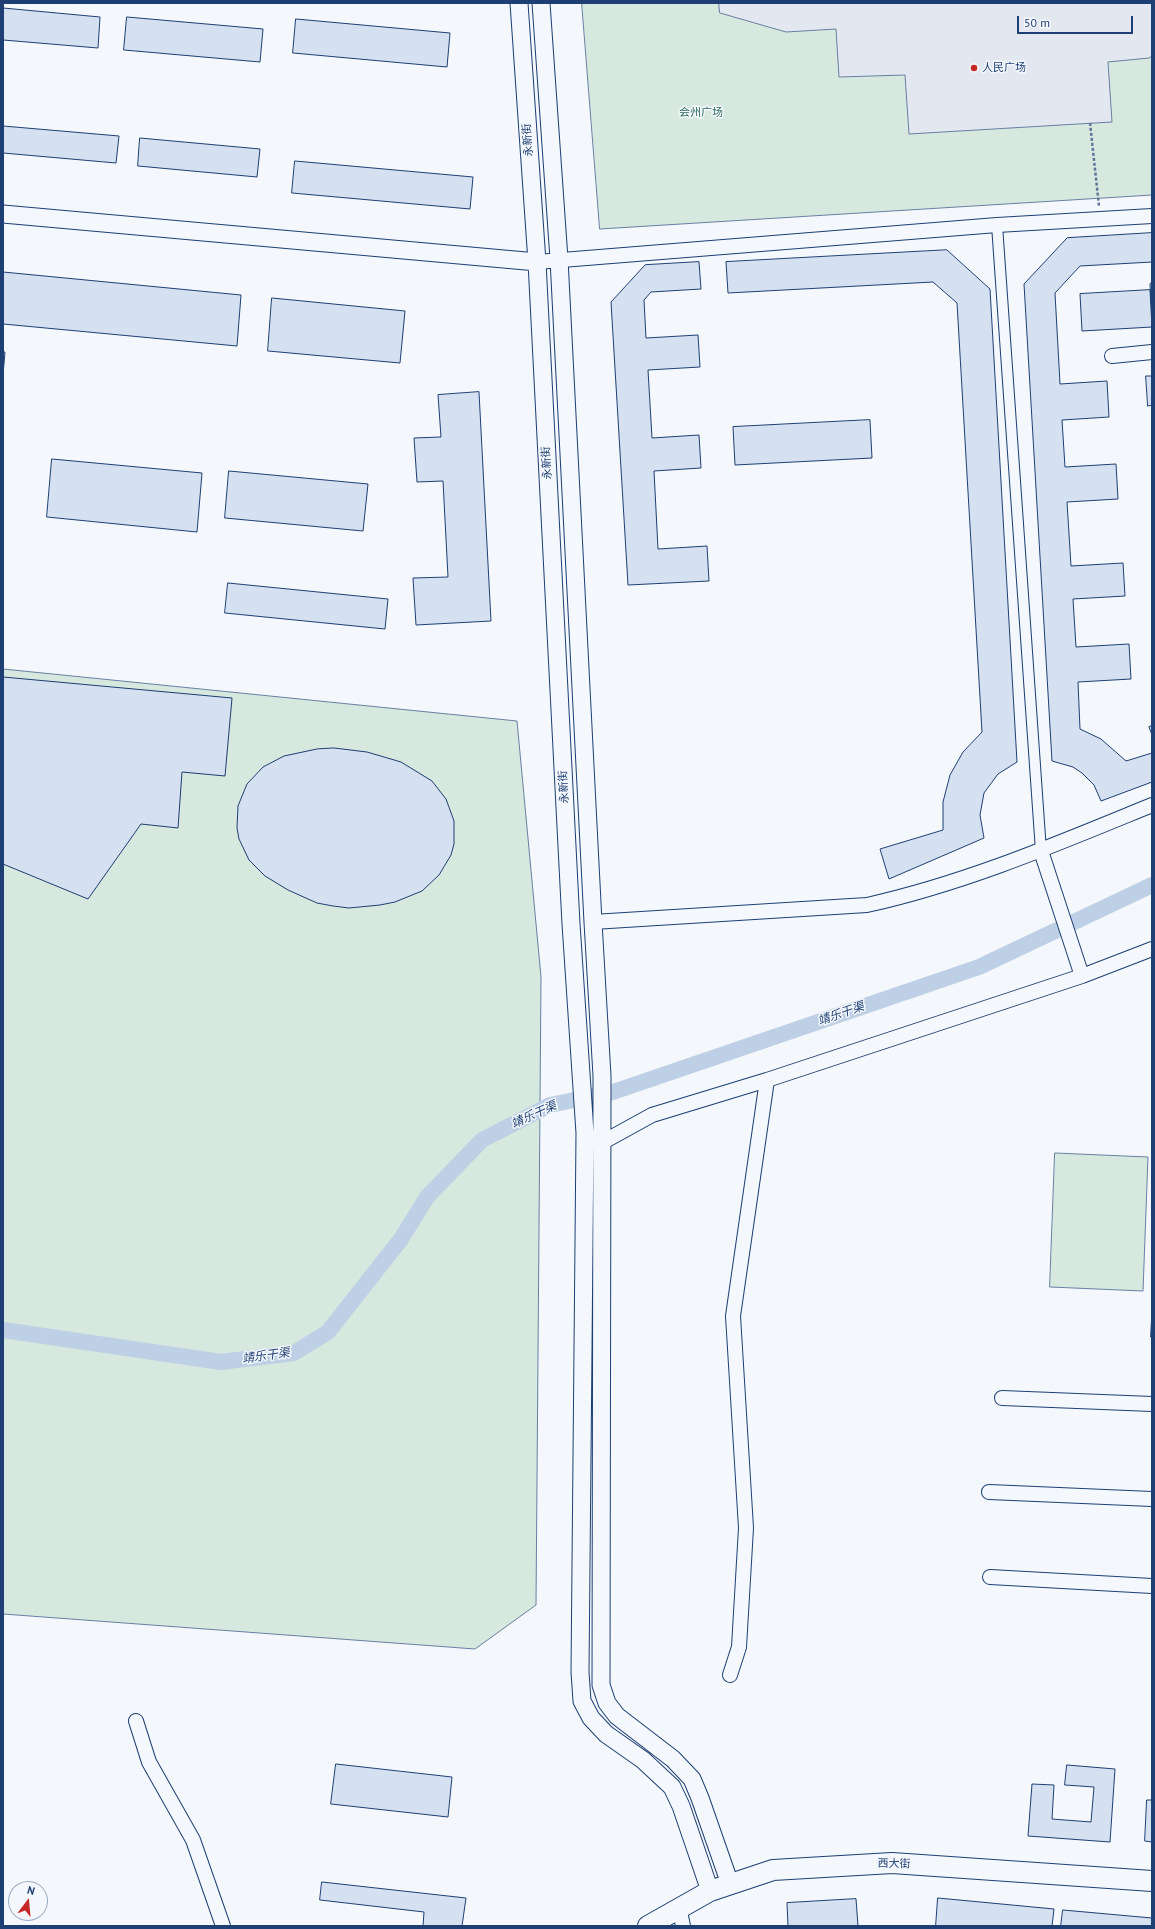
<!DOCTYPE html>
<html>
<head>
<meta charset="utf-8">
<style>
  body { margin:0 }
  #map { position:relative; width:1155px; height:1929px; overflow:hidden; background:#f4f7fb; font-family:"PT Sans",sans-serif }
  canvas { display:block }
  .frame { position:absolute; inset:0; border:4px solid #1d3f73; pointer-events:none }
  .north { position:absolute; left:8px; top:1881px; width:40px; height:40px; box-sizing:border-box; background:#f4f7fb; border:1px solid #9eadc5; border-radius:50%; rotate:16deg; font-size:11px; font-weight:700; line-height:16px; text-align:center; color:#1d3f73 }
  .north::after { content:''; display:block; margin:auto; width:14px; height:18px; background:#c62828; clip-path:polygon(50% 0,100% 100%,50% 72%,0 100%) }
  .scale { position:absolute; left:1017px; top:16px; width:116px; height:18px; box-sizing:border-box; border:2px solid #1d3f73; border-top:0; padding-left:5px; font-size:12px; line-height:14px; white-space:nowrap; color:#1d3f73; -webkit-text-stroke:3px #f4f7fb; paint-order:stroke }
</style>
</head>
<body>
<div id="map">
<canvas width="1155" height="1929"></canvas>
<div class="frame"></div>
<div class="north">N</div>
<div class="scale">50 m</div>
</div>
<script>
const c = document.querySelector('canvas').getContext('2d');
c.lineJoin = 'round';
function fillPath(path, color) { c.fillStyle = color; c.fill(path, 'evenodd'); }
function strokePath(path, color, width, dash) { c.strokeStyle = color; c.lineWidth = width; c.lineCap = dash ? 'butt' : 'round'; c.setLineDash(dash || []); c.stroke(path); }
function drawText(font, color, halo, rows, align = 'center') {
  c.font = font + ' "PT Sans","Noto Sans SC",sans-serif'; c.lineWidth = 3; c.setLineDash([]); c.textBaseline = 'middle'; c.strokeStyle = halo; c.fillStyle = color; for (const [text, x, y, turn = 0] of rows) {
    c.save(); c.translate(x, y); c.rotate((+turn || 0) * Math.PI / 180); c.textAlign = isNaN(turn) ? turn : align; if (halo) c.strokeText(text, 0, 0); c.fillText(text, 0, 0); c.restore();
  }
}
const green = new Path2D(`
  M582,3H1152V195L600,229Z
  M3,669L517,721L541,977L536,1605L475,1649L3,1614Z
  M1055,1153L1148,1157L1143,1291L1050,1287Z`);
fillPath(green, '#d7e8df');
strokePath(green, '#687fa3', 1);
const parking = new Path2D(`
  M719,3H1152V56L1149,58L1108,62L1112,122L909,134L905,75L839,77L836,29L786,32L720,13Z`);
fillPath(parking, '#e3e8f0');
strokePath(parking, '#687fa3', 1);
strokePath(new Path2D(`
  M3,1330L221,1362L294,1353L328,1332L401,1239L427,1197L482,1140L550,1105L613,1092L979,967L1152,885`), '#bed0e5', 16);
const building = new Path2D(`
  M3,8L100,17L98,48L3,40Z
  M127,17L263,29L260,62L124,50Z
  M296,19L450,33L447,67L293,53Z
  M3,126L119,136L116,163L3,153Z
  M140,138L260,149L257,177L138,166Z
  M295,161L473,177L470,209L292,193Z
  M1152,233V262L1080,266L1055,293L1060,384L1107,381L1109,417L1062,420L1065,467L1116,464L1118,499L1067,502L1071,566L1123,563L1125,596L1073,599L1076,647L1129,644L1131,679L1078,682L1080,729L1101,739L1126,761L1152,753V782L1101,801L1094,785L1082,773L1073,767L1052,761L1024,284L1067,238Z
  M947,250L990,289L1017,762L998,774L984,793L980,815L984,838L889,879L880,849L943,830V802L950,775L963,752L982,732L957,303L933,282L728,293L726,262Z
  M699,262L701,289L651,292L644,300L646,338L698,335L700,367L648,370L652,438L699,435L701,468L654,471L658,549L707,546L709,581L628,585L611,302L645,265Z
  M3,272L241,295L237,346L3,324Z
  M1152,283V317L1150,284Z
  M1150,290L1152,327L1082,331L1080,294Z
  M272,298L405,311L400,363L268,351Z
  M3,352H5L3,375Z
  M1146,376H1152V405L1148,406Z
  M479,392L491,621L416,625L413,578L448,577L443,481L417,482L414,438L441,437L438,395Z
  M870,420L872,458L735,465L733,427Z
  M52,459L202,473L197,532L47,517Z
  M229,471L368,484L363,531L225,518Z
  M228,583L388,599L385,629L225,613Z
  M3,677L232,698L225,776L182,772L178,828L141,824L88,899L3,864Z
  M1152,726V735L1149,727Z
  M334,748L367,752L401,762L432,781L446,799L454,821V844L451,855L439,875L422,891L395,902L380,905L349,908L333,906L317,903L288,890L265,876L249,860L239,839L237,828L238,806L247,784L263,767L284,756L317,749Z
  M1152,1312V1337H1151Z
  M336,1764L452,1777L448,1817L331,1804Z
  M1067,1765L1115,1769L1110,1842L1028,1836L1032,1784L1054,1785L1052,1819L1091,1822L1094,1787L1065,1785Z
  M1147,1800H1152V1842L1145,1841Z
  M322,1882L466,1898L462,1926H423L424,1912L320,1900Z
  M938,1898L1054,1909L1052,1926H936Z
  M856,1899L858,1926H788L787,1903Z
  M1063,1910L1152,1918V1926H1061Z`);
fillPath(building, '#d5e0f0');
strokePath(building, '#1d3f73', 1);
const pedestrian = new Path2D(`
  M997,225L1041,851`);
const minor = new Path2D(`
  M537,262L997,225L1152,216
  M1112,356L1152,352
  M1041,851L1082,976
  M593,922L867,905C966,883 1059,843 1152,805
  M603,1142L652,1115L767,1080L1082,976L1152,949
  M1002,1398L1152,1404
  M989,1492L1152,1499
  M990,1577L1152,1586
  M730,1675L739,1647L746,1528L733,1316L767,1080
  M136,1721L149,1762L193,1840L223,1926
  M679,1907L683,1926`);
const tertiary = new Path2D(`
  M519,3L537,262L571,924L585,1133L580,1672L582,1701L591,1718L606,1734L643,1760L672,1787L681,1806L710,1891
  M541,3L559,259L593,922L602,1076L601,1685L607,1703L617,1716L673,1759L692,1779L700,1798L730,1884
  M3,214L537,262`);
const secondary = new Path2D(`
  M648,1926L710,1891L773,1870L892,1863L1152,1881`);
strokePath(pedestrian, '#1d3f73', 12);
strokePath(minor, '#1d3f73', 16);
strokePath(tertiary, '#1d3f73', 19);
strokePath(secondary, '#1d3f73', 22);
strokePath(new Path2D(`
  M1090,123L1099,206`), '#5e769c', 2.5, [3, 2]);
strokePath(pedestrian, '#f4f7fb', 10);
strokePath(minor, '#f4f7fb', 14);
strokePath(tertiary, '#f4f7fb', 17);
strokePath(secondary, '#f4f7fb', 20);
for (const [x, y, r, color] of [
  [974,68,4,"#c62828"]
]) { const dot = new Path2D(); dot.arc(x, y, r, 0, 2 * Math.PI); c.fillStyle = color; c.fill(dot); strokePath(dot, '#f4f7fb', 1.5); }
drawText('11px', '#1d3f73', '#f4f7fb', [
  ["人民广场",982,68]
], 'left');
drawText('11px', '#2c6c60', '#f4f7fb', [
  ["会州广场",701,113]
]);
drawText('11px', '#1d3f73', '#f4f7fb', [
  ["永新街",528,140,-94],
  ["永新街",547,463,-93],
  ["永新街",564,787,-93],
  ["西大街",894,1864,1]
]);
drawText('italic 12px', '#1d3f73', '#f4f7fb', [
  ["靖乐干渠",841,1014,-19],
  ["靖乐干渠",534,1115,-24],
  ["靖乐干渠",266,1356,-8]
]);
</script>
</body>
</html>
